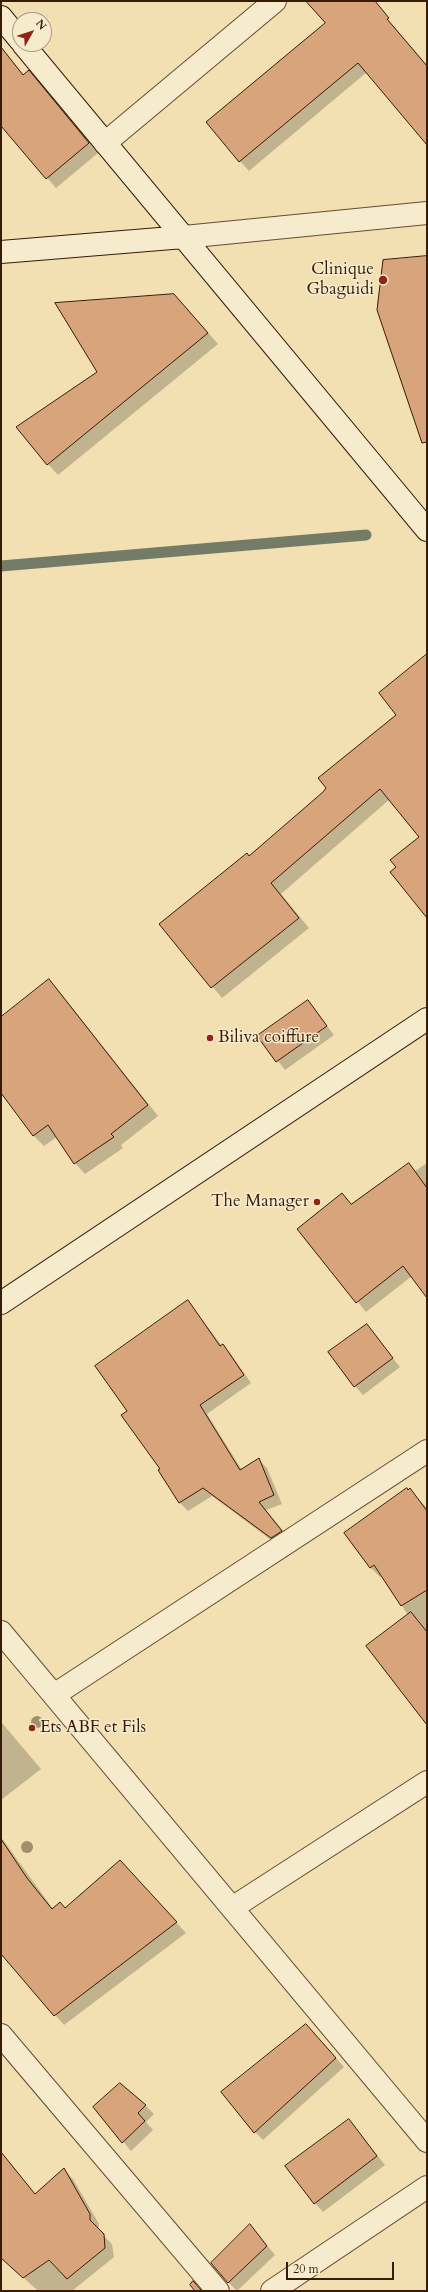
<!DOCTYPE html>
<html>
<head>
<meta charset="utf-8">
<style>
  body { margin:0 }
  #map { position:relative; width:428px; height:2292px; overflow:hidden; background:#f2e0b2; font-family:Cardo,serif }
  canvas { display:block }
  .frame { position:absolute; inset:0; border:2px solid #371b09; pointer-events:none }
  .north { position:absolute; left:12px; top:12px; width:40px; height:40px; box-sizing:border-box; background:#f7ebcd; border:1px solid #aa987f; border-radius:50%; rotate:51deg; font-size:11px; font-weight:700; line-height:16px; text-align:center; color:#371b09 }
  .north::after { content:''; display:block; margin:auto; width:14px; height:18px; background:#8f2418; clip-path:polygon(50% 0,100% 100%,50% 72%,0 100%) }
  .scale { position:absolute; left:286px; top:2262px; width:108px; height:18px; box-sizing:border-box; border:2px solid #371b09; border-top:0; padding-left:5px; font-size:12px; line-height:14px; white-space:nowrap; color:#371b09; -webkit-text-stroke:3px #f7ebcd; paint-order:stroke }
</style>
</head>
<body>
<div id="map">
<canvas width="428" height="2292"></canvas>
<div class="frame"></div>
<div class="north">N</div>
<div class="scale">20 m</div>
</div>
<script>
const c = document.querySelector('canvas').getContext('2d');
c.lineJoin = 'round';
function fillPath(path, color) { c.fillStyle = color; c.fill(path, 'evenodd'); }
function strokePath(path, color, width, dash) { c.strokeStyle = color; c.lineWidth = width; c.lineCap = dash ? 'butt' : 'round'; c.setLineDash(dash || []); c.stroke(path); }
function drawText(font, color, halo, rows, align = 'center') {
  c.font = font + ' Cardo,serif'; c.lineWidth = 3; c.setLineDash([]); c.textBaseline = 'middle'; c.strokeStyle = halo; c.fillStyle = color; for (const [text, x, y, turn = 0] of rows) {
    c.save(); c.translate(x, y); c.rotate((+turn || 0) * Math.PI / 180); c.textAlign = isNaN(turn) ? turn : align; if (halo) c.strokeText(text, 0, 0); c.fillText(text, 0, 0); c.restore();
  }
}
fillPath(new Path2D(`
  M325,1H372L427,65V143L367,72L249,171L240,161L326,23Z
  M1,47L24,75L38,81L98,153L56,188L1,124Z
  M185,306L218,344L58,475L48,464L98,372Z
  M427,665V845L390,799L281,894L309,928L222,998L161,924L249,857L323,793L397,715Z
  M49,980L59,991L158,1116L121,1145L123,1148L85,1174L75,1163L57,1137L44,1146L34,1136L1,1092V1014L3,1016Z
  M308,1001L334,1035L285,1070L259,1036Z
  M427,1163V1289L412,1276L366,1312L299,1229L342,1194L352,1205L409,1165L415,1171Z
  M188,1301L222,1346L231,1354L251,1383L207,1414L242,1470L259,1460L267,1468L282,1504L266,1510L290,1539L279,1546L212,1496L188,1511L180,1503L160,1471L162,1470L128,1411Z
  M367,1326L400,1367L363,1395L355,1386Z
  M410,1490L427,1508V1723L408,1615L382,1575L380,1577L371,1568L345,1533Z
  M2,1723L41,1769L1,1800V1724Z
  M1,1837L53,1909L60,1903L66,1909L129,1871L186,1933L64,2025L1,1953Z
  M314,2033L344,2067L263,2140L255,2132Z
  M145,2105L154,2114L146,2122L153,2130L131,2151L94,2107Z
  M349,2120L385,2165L323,2212L315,2203Z
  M1,2152L36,2195L64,2170L73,2179L99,2224L98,2230L112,2244L114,2257L72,2291H38L1,2257Z
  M250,2225L275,2255L237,2291L228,2282Z`), '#0003');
strokePath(new Path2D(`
  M1,566L366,535`), '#747c68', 11);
const building = new Path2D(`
  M306,1H375L389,18L387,19L427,66V145L358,63L239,162L206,122L325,23Z
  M1,47L23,75L29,70L89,143L46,179L1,126Z
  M427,256V442L422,443L377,310L383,260Z
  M174,294L208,333L47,465L16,427L97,372L55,303Z
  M427,654V918L390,872L396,867L390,860L419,837L380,789L271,883L299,918L211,988L159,924L247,853L249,856L323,792L326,788L318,778L396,715L379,693Z
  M49,979L148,1105L111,1134L114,1137L74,1164L48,1125L33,1136L1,1093V1017Z
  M308,1000L327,1026L276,1062L257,1036Z
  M409,1163L427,1188V1298L403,1266L356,1303L297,1229L342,1193L351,1204Z
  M188,1300L220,1346L223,1344L244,1375L200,1405L240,1470L259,1458L274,1495L259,1502L282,1531L271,1538L203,1488L179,1503L158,1470L160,1469L121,1415L127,1411L95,1366Z
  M367,1324L393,1358L354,1387L328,1352Z
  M407,1488L408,1490L410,1488L427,1511V1590L401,1606L374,1565L370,1568L344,1533Z
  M411,1612L427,1632V1725L366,1646Z
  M1,1839L27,1878L52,1909L60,1902L65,1908L120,1860L177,1922L54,2016L1,1954Z
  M306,2024L336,2058L254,2133L221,2092Z
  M120,2083L146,2105L138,2113L145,2121L122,2143L93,2107Z
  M349,2119L377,2156L314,2204L285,2166Z
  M1,2152L35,2194L64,2168L90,2214V2220L104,2234L105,2248L67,2279L49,2260L23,2278L1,2258Z
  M250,2224L267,2246L228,2283L211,2263Z
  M193,2281L202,2291H195L190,2285Z`);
fillPath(building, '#d8a47c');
strokePath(building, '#371b09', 1);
const street = new Path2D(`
  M105,143L275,1
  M184,237L427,213
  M1,1632L427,2141
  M54,1695L427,1451
  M232,1908L427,1782
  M1,2035L218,2291
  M272,2291L427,2187`);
const secondary = new Path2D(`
  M1,17L20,40
  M23,44L427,530
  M1,252L184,237
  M1,1303L427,1019`);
strokePath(street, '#664c33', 24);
strokePath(secondary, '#371b09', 24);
strokePath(street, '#f7ebcd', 22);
strokePath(secondary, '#f7ebcd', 22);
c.fillStyle = '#a08f6b';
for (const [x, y] of [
  [37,1722],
  [27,1847]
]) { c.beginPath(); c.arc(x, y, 6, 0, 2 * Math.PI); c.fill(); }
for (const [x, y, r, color] of [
  [383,280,5,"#8f2418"],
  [210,1038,4,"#8f2418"],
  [317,1202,4,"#8f2418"],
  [32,1728,4,"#8f2418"]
]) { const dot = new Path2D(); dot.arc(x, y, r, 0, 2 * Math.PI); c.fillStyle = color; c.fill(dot); strokePath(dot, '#f7ebcd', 1.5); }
drawText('17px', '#371b09', '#f7ebcd', [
  ["Clinique",374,270],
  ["Gbaguidi",374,290],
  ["Biliva coiffure",218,1038,"left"],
  ["The Manager",309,1202],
  ["Ets ABF et Fils",40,1728,"left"]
], 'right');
</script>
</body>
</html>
